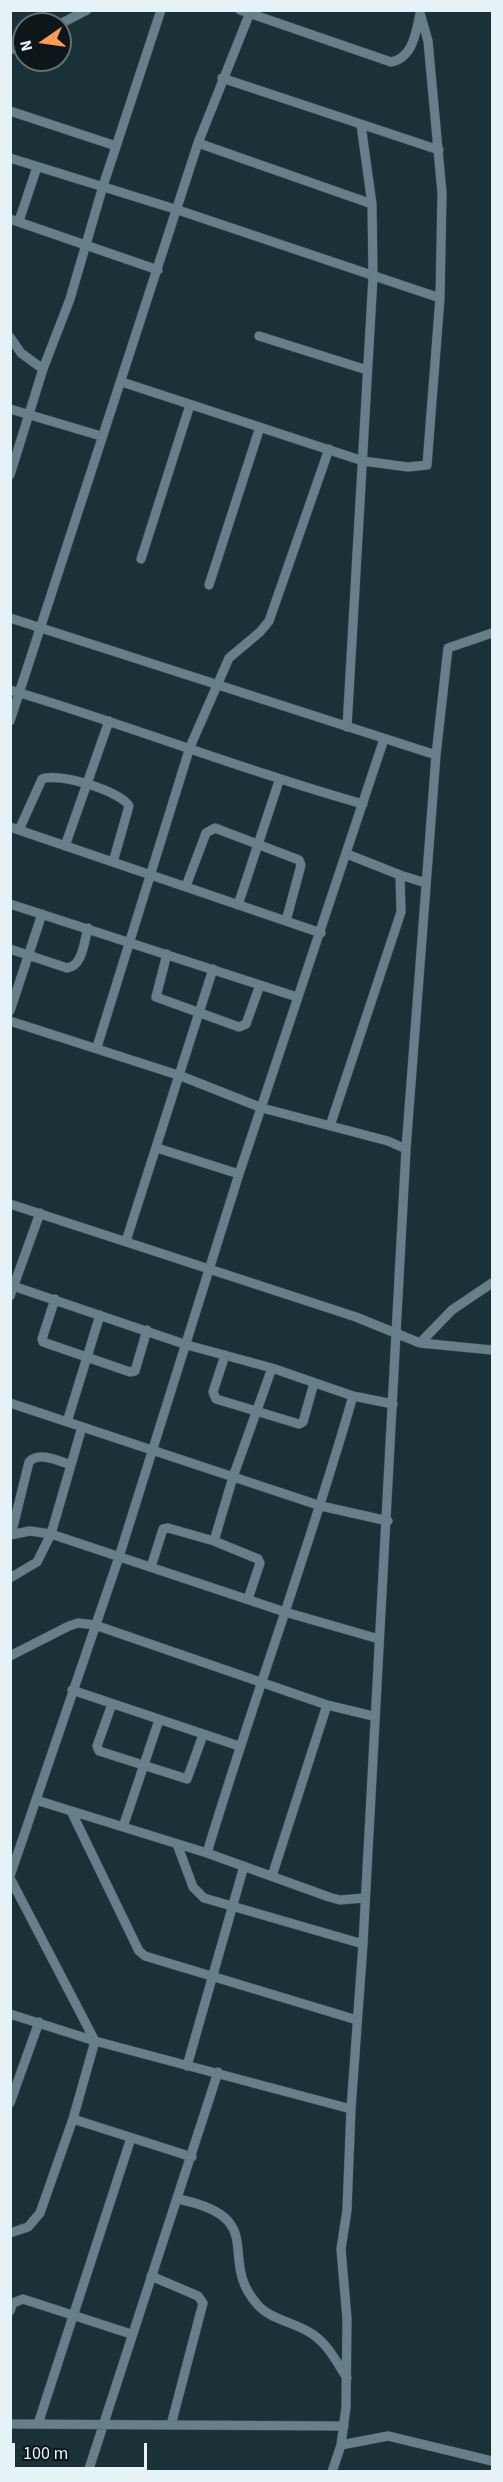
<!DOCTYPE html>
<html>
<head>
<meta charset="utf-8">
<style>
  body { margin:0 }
  #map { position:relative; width:503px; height:2482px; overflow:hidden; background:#1a3138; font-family:"Source Sans 3",sans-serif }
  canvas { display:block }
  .frame { position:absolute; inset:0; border:12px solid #e5f3f8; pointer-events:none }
  .north { position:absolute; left:12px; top:12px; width:60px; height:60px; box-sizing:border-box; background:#0d171a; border:2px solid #636f73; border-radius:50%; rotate:257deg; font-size:16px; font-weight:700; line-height:24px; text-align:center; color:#e5f3f8 }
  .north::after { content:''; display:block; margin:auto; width:21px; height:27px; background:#fd9c56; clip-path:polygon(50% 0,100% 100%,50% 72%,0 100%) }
  .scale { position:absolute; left:12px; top:2443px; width:135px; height:27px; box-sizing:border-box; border:3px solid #e5f3f8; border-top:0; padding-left:8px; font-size:18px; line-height:21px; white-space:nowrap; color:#e5f3f8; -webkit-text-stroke:4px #0d171a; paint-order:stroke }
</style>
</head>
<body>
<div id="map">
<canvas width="503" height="2482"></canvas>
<div class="frame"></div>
<div class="north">N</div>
<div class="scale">100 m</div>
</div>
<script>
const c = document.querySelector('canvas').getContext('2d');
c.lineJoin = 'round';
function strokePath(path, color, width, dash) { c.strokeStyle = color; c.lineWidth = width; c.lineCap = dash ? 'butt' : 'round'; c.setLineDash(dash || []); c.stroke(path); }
const street = new Path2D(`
  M240,10L391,62C413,58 416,32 420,14
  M60,24L87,10
  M10,50L24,43
  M222,78L439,150
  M10,111L116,146
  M198,143L372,204
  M10,158L178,210L440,298
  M10,219L158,270
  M19,221L37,167
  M259,336L367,370
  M10,337L21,353L43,369
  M122,382L363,461L408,467L427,465L440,298L442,193L428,41L420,13
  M10,409L101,436
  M10,475L43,369L70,299L103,186L161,10
  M141,559L190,405
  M209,585L260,427
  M10,618L436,755
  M10,690C129,725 244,771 363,804
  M10,721L198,143L251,10
  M347,727L373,277L372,204L361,125
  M10,827L321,933
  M19,830L42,779C58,772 121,791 129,806L113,862
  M65,846L109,721
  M400,875L426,883
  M186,886L206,833L215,828L299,860L301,865L286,921
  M10,904L297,997
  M238,905L279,781
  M10,949L67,968C83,966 84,941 88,928
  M167,954L156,997L239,1027L246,1024L260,985
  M10,1011L42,914
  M10,1021L181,1076L262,1108L388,1141L406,1149
  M97,1047L190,747L229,658L260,632L269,621L329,449
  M330,1126L401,912L400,875L347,854
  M157,1148L239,1174
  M10,1204L356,1317L420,1343L492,1350
  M126,1241L213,969
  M10,1285L187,1345L272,1368L353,1396L393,1404
  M10,1296L40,1213
  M55,1299L42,1339L43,1342L130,1372L135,1371L147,1330
  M420,1343L452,1310L492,1283
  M225,1355L213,1392L216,1399L299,1424L303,1422L314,1383
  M10,1403L321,1506L388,1521
  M67,1422L100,1315
  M10,1535L30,1531L51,1534L285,1612L379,1639
  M11,1535L29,1462C38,1451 59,1461 71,1465
  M214,1541L233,1477L272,1368
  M151,1567L163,1529L168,1528L214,1541L258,1559L260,1563L248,1599
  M10,1578L37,1562L51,1534L82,1427
  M10,1656L69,1626L78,1623L95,1625L327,1705L373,1716
  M72,1690L239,1746
  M112,1704L97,1746L99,1751L187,1779L203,1735
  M36,1800L207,1853L329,1897L340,1900L364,1898
  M71,1811L139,1951L145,1956L357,2020
  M123,1827L159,1720
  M177,1844L193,1887L204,1898L363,1944
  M207,1853C253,1700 309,1550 353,1396
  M10,1876L119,1557L239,1174L384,739
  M272,1876L327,1705
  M10,1878L95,2041L73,2119L40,2213L28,2227L10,2233
  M10,2014L95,2041L351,2109
  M187,2066L244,1866
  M10,2103L39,2022
  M73,2119L192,2157
  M178,2199C271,2218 216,2258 257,2304C269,2319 293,2322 309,2332C327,2342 336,2361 347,2378
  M151,2276L198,2296L203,2303L171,2425
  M10,2311L13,2303L23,2299L131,2334
  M10,2424L344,2426
  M38,2424L131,2138
  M341,2445L388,2436L492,2461
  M88,2472L218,2072
  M332,2472L341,2445L346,2407L347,2319L341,2249L347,2210L351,2109L363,1944L406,1149L436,755L448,648L492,633`);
strokePath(street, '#394d53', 10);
strokePath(street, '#667f88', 9);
</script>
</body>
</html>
